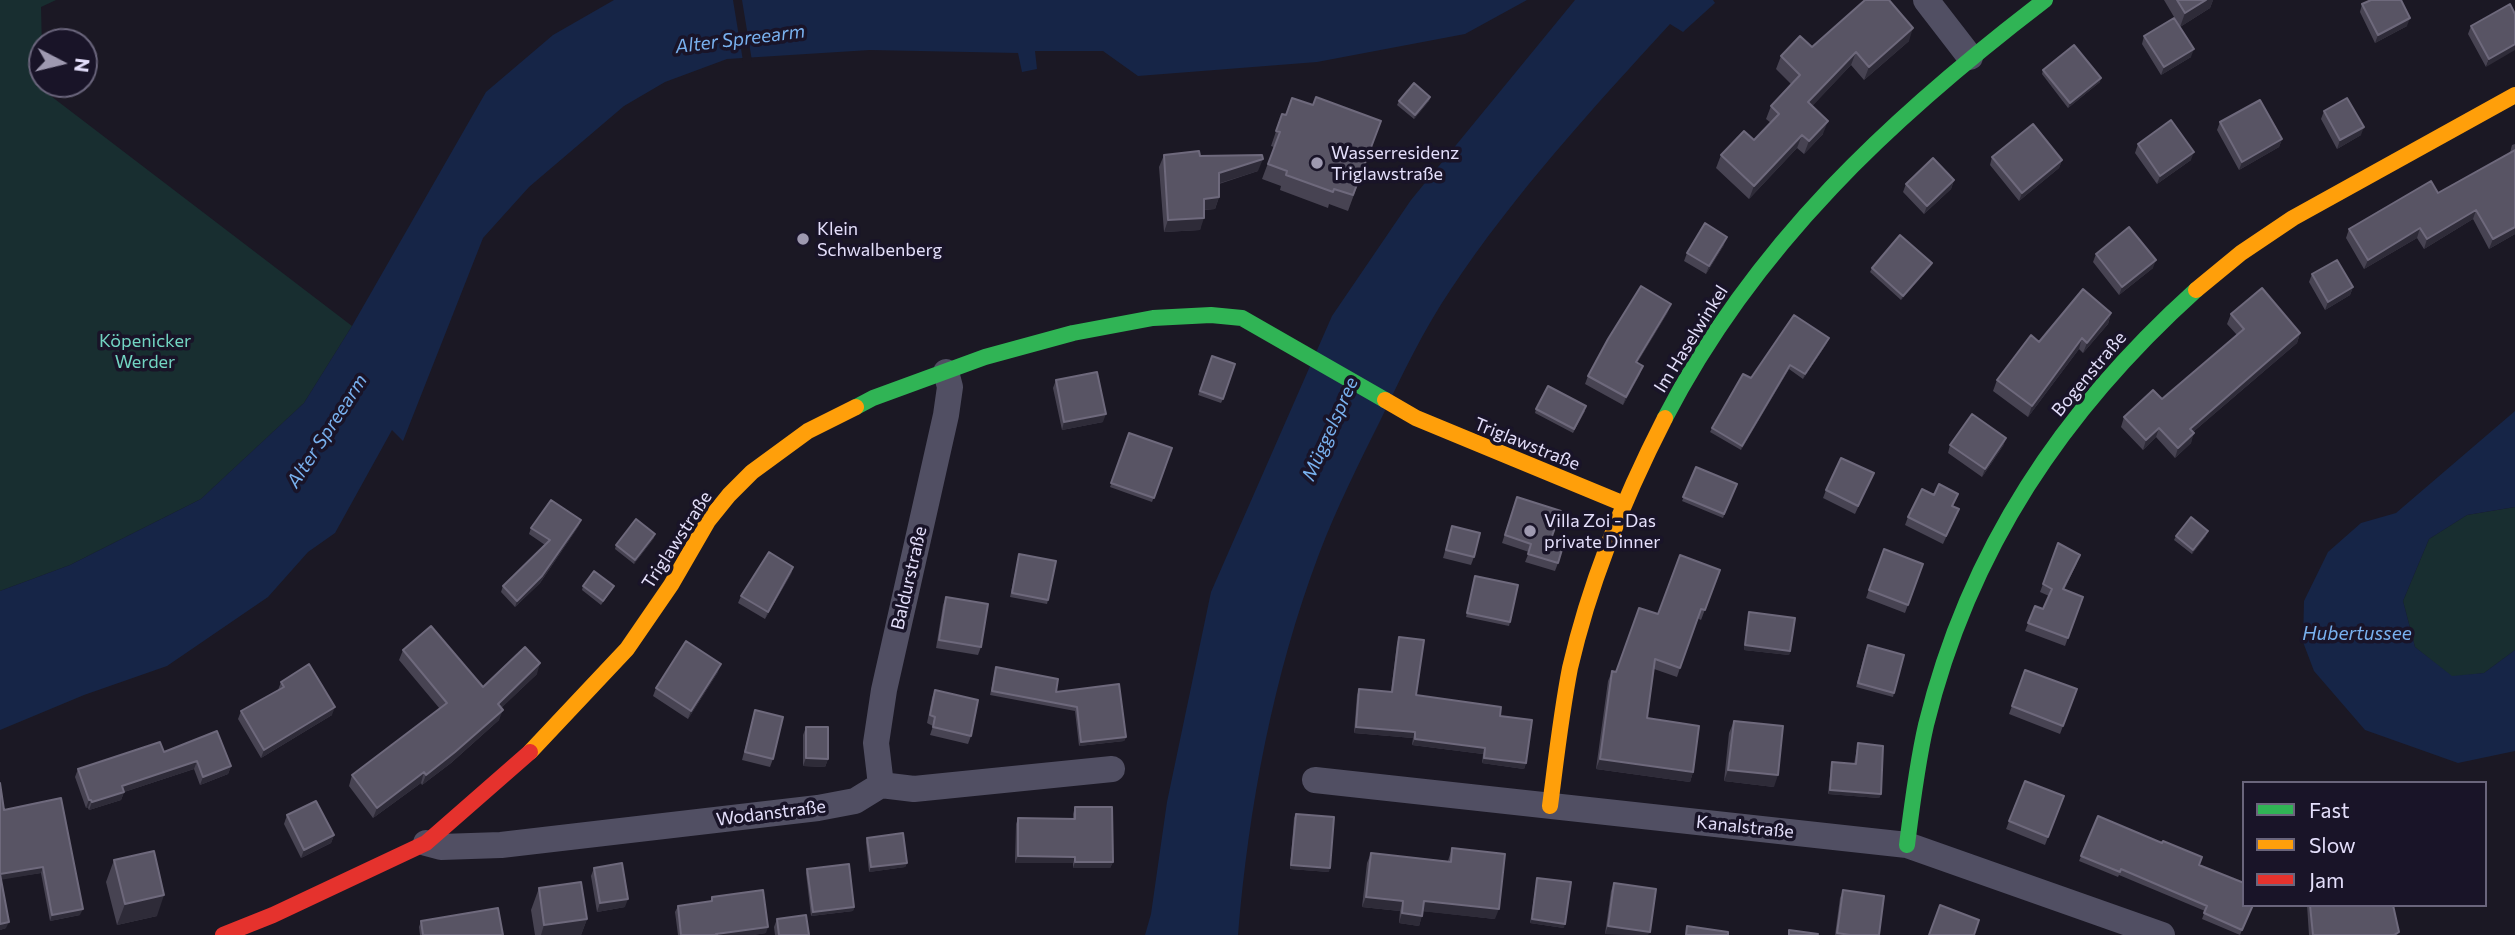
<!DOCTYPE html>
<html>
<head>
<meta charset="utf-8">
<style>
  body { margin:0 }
  #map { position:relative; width:2515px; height:935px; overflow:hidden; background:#1b1824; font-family:Commissioner,sans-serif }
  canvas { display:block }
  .legend { position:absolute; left:2242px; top:781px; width:245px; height:126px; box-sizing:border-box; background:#191428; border:2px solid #6a657c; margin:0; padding:9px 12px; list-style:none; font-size:21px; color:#e4dffb }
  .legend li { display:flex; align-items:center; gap:14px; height:35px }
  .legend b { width:35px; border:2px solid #6a657c }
  .north { position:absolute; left:28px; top:28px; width:70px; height:70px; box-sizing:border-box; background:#191428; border:2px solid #6a657c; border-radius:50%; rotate:97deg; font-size:19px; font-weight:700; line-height:28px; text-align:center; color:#e4dffb }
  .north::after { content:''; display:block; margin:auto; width:24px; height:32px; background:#9e99b0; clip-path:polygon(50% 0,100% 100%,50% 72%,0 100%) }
</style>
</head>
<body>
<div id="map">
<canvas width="2515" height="935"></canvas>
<ul class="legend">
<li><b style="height:9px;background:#30b455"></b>Fast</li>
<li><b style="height:9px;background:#ff9f0a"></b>Slow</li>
<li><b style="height:9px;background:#e5322d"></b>Jam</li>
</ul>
<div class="north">N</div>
</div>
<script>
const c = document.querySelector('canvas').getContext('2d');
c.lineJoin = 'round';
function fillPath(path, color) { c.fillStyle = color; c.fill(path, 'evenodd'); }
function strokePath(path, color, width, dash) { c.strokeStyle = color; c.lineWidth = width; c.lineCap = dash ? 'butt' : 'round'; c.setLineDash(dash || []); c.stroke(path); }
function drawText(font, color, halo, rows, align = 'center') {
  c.font = font + ' Commissioner,sans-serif'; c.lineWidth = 7; c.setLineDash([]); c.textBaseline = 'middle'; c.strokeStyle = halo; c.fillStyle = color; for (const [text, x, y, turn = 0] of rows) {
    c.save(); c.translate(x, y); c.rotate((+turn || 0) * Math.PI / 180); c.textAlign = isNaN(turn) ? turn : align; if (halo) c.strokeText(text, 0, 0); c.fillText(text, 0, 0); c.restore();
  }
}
fillPath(new Path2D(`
  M0,0H56L41,7L43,90L352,326L304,403L201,499L70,565L0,591Z
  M2515,507V650L2484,673L2452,677L2415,647L2403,601L2429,539L2467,515Z`), '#182e30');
fillPath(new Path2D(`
  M614,0H1527L1465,34L1317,62L1138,76L1103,51H1035L1037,69L1022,72L1018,53L870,50L727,59L665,82L624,106L529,187L483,238L403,441L392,430L335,533L308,552L268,597L167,666L84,695L0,730V591L70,565L201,499L304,403L352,326L486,92L553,35Z
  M1575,0H1713L1715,3L1683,32L1670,24C1593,108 1515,193 1451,289C1424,329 1402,375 1381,419C1359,463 1337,507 1319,554C1273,676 1249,805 1238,935H1145L1151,914L1167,802L1211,592L1332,316L1411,200Z
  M2515,411V507L2467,515L2429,539L2403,601L2415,647L2452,676L2484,673L2515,650V751L2458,763L2365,730L2314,671L2303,642L2304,601L2328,552L2361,523L2396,513Z`), '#162547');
fillPath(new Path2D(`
  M733,0H742L752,61H743Z`), '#1b1824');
strokePath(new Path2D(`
  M1926,0L1970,57
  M1315,780L1907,845L2162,935
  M881,785L876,743L884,690L946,415L950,387L946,372
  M426,843L441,847L501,845L818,808L855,801L881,785L914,789L1112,769`), '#514f63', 26);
strokePath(new Path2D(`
  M856,407L873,398L985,357L1073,333L1153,318L1211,315L1242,318L1385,400
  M1665,418C1755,244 1892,117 2045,0
  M1907,845C1912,805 1917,764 1926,725C1969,549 2063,410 2196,290`), '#30b455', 16);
strokePath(new Path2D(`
  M2196,290L2241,253L2293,218L2515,95
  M1385,400L1416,418L1624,504
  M530,752L627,649L671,585L708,521L729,495L752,472L808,431L856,407
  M1550,806C1556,760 1561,714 1570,668C1590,581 1624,498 1665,418`), '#ff9f0a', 16);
strokePath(new Path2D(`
  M223,935L273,915L426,843L530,752`), '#e5322d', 16);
fillPath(new Path2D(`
  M2164,0H2213L2210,8L2180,27Z
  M2362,4L2407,26L2375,43L2360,12Z
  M2510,4L2486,67L2468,34L2471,26Z
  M2144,36L2191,57L2161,75L2142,44Z
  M1909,41L1864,80L1851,65L1812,106L1823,134L1804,154L1797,148L1749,199L1716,168L1721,155L1754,140L1771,123L1766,119L1771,106L1791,84L1776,69L1781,56L1812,47Z
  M2043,70L2100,82L2068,108L2042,74Z
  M1430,97L1429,101L1414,119L1397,105L1399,101Z
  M1313,105L1381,121L1348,211L1329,204L1328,208L1280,190L1281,186L1262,179L1274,147L1271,146L1282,114L1286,115Z
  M2324,111L2361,135L2337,149L2321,119Z
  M2220,122L2282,139L2279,147L2239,170L2217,130Z
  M2138,144L2191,160L2157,184L2135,153Z
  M2515,144V234L2489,249L2473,219L2424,249L2417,238L2364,269L2346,238L2349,229L2438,193L2510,153L2512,145Z
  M1164,155L1200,156L1258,171L1219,184V197L1215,209L1204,210L1200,230L1164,232L1159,167Z
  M1992,157L2062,160L2059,168L2019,201L1990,165Z
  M1954,180L1951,189L1924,214L1903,192L1906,184Z
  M1724,245L1706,274L1684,261L1687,253Z
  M2096,254L2153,268L2119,295L2093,262Z
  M1930,267L1901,300L1870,272L1872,268Z
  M2312,274L2353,287L2350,295L2325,310L2309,282Z
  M1668,312L1637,363L1640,374L1623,405L1585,384L1588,376Z
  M2111,313L2108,324L2083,353L2079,349L2028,417L1993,391L1997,380Z
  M2231,314L2300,333L2297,343L2193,432L2191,443L2175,458L2156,437L2143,450L2121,427L2124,417L2162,399L2237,335L2227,324Z
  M1827,343L1803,379L1789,369L1741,450L1710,432L1712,428L1751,378Z
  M1212,356L1223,399L1221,403L1198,395Z
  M1056,380L1103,422L1062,430L1053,388Z
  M1536,409L1585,411L1573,433L1535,413Z
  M1129,433L1172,448L1152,502L1110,487Z
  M2006,438L2003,446L1982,477L1948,453L1950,445Z
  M1696,467L1737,484L1723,518L1682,501Z
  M1874,473L1855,514L1823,498L1826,490Z
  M1517,497L1551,539L1558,563L1555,571L1525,562L1529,552L1502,543Z
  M1953,506L1959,509L1943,544L1905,525L1908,517Z
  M581,520L578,527L540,583L515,607L501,592L503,586L545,545L529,534L531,528Z
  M1452,526L1474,557L1471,565L1443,558Z
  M2176,536H2206L2192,554L2174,540Z
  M654,538L634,564L615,549L616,545Z
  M2058,543L2077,563L2064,590L2083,597L2065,646L2025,631L2035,606L2043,609L2049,596L2040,592Z
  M1884,549L1923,564L1905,613L1866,598Z
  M1019,554L1048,600L1047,604L1010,597Z
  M793,567L791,574L765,619L738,603L741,596Z
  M1720,570L1701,620L1697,618L1677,677L1654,669L1647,718L1693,772L1690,782L1596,769L1608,681L1612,671L1616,672Z
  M1475,576L1510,622L1509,626L1466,617Z
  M583,586H614L612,590L601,605L582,590Z
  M946,597L981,647L978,655L936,648L943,605Z
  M1749,612L1790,651L1789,655L1744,650Z
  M1399,637L1416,695L1500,716L1526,763L1524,769L1482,763L1483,754L1412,745L1413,738L1354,733L1357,695L1359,689L1391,692L1397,643Z
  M1866,649L1894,693L1893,697L1856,687Z
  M403,650L483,687L537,674L501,708L499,720L451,763L422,785L421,783L373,818L349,786L352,775L440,709L399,660Z
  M996,667L1056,692L1126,737L1124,741L1079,746L1075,711L990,695Z
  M2025,670L2077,689L2060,734L2009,714Z
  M718,672L688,719L653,696L656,688Z
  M281,682L332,715L261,758L238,719L241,711L278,690Z
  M935,690L971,736L968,744L930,735L933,726L927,723L932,698Z
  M755,710L773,759L770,767L742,760Z
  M1734,721L1774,787L1724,781L1729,733Z
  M806,727L828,759L825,767L803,766V735Z
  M1858,743L1881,794L1879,798L1828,794L1831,766L1832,762L1854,764Z
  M164,752L231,766L228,774L200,785L194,769L124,792L121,800L89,810L88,808H86L75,777L78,769Z
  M2025,781L2064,796L2045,845L2006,829Z
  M0,783L4,810L80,915L50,921L41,873L1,879L6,928L0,930Z
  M1075,807L1113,862L1110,868H1073V863H1015L1016,824L1018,818L1073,819V814Z
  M1296,814L1329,872L1290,869L1294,818Z
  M287,815L334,835L331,843L301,858L284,824Z
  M2098,816L2199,865L2253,905L2240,935L2202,919L2205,911L2119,875L2118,877L2079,861Z
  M867,838L907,863L905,867L869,872L866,842Z
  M1452,848L1495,919L1423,911L1419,926L1399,923L1400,911L1362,907L1367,863L1371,853L1448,861Z
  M114,860L157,916L117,925L106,882Z
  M594,868L625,907L597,912L591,876Z
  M807,869L854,907L853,911L811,916L806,873Z
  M1537,878L1564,928L1530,923Z
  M1614,883L1648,935L1605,934L1611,891Z
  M539,888L587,919L581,935H535L531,910Z
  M1843,890L1879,935H1835L1840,898Z
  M712,897L766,933L753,935H678L675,912L678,906L710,902Z
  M2307,905H2393L2399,932L2397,935H2309Z
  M777,919L809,935H775L774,927Z
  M421,921L503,935H420L419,927Z`), '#474352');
fillPath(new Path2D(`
  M2206,0H2213L2210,8L2180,27L2185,13Z
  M2410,18L2407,26L2375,43L2378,35Z
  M1913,28L1909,41L1864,80L1869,67Z
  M2515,44V50L2486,67L2489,59Z
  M2194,49L2191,57L2161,75L2164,67Z
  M1856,52L1851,65L1804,115L1808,102Z
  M2101,78L2100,82L2068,108L2070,103Z
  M1430,97L1429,101L1414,119L1415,115Z
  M1828,121L1823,134L1804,154L1809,141Z
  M2364,127L2361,135L2337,149L2340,140Z
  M1802,135L1797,148L1749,199L1754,186Z
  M2282,139L2279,147L2239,170L2242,162Z
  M2194,152L2191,160L2157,184L2160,176Z
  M1263,159L1258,171L1214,185L1219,173Z
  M2062,160L2059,168L2019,201L2022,193Z
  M1954,180L1951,189L1924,214L1927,206Z
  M1219,197L1215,209L1200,210L1204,199Z
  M2476,210L2473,219L2424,249L2427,239Z
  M1204,218L1200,230L1164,232L1168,220Z
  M2515,227V234L2489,249L2493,239Z
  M2420,228L2417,238L2364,269L2368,260Z
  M1727,237L1724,245L1706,274L1709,266Z
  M2156,260L2153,268L2119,295L2122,287Z
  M1932,263L1930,267L1901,300L1903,296Z
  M2353,287L2350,295L2325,310L2328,302Z
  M1671,304L1668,312L1633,370L1636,362Z
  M2111,313L2108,324L2083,353L2087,343Z
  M2300,333L2297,343L2186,438L2190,429Z
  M1829,338L1827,343L1803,379L1805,374Z
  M2082,338L2079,349L2028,417L2032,406Z
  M1790,365L1789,369L1741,450L1742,446Z
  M1643,366L1640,374L1623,405L1626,397Z
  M1106,414L1103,422L1062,430L1064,422Z
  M2159,428L2156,437L2143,450L2146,440Z
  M2194,433L2191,443L2175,458L2178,448Z
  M2006,438L2003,446L1982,477L1985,469Z
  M581,520L578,527L540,583L515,607L517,601Z
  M2208,531L2206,536L2192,554L2193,550Z
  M655,534L654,538L634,564L635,560Z
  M2080,555L2077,563L2060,598L2063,589Z
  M793,567L791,574L765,619L768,612Z
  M1745,645L1790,651L1789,655L1744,650Z
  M540,663L537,674L494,715L498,704Z
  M721,664L718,672L688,719L691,711Z
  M335,707L332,715L261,758L264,750Z
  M503,710L499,720L451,763L422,785L426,775Z
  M1356,727L1415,732L1413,738L1354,733Z
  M1126,737L1124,741L1079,746L1081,742Z
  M1415,739L1485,748L1483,754L1412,745Z
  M806,758L828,759L825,767L803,766Z
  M1484,758L1526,763L1524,769L1482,763Z
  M1600,759L1693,772L1690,782L1596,769Z
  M197,761L194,769L124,792L121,800L89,810L92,802L122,786Z
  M231,766L228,774L200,785L203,777Z
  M1728,770L1778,775L1774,787L1724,781Z
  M424,772L421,783L373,818L377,808Z
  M1830,790L1881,794L1879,798L1828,794Z
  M89,800H91L88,808H86Z
  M334,835L331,843L301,858L304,850Z
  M1018,856L1075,857L1073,863H1015Z
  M1075,862H1113L1110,868H1073Z
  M907,863L905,867L869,872L871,867Z
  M1291,865L1330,868L1329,872L1290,869Z
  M43,867L41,873L0,880V874Z
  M164,895L157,916L117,925L125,904Z
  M1366,897L1403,901L1400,911L1362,907Z
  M628,899L625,907L597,912L600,903Z
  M1424,901L1499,909L1495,919L1420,911Z
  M854,907L853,911L811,916L813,912Z
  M83,909L80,915L50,921L52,915Z
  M1402,913L1422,916L1419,926L1399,923Z
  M587,919L581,935H541L544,925Z
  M1532,919L1565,924L1564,928L1530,923Z
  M9,922L6,928L0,930V924Z
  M1608,926L1650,932L1648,935L1605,934Z
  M768,927L766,933L753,935H716V934Z`), '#2e2b38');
const building = new Path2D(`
  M1865,0H1889L1913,28L1869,67L1856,52L1808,102L1828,121L1809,141L1802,135L1754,186L1721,155L1744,131L1754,140L1779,114L1771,106L1800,75L1781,56L1800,36L1812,47Z
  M2177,0H2206L2185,13Z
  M2371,0H2401L2410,18L2378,35L2362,4Z
  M2510,4L2515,14V44L2489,59L2471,26Z
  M2174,18L2194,49L2164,67L2144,36Z
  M2074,45L2101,78L2070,103L2043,70Z
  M1414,83L1430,97L1415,115L1399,101Z
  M1316,97L1381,121L1353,195L1334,189L1333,192L1286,175L1287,171L1268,164L1280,132L1276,131L1282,114L1286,115L1292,98L1313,105Z
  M2347,98L2364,127L2340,140L2324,111Z
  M2260,100L2282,139L2242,162L2220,122Z
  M2171,120L2194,152L2160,176L2138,144Z
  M2033,124L2062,160L2022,193L1992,157Z
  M2515,150V227L2493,239L2476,210L2427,239L2420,228L2368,260L2349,229L2431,181L2438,193Z
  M1199,151L1200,156L1262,155L1263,159L1219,173V197L1204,199V218L1168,220L1164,155Z
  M1933,158L1954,180L1927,206L1906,184Z
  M1705,223L1727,237L1709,266L1687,253Z
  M2129,227L2156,260L2122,287L2096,254Z
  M1900,235L1932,263L1903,296L1872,268Z
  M2337,260L2353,287L2328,302L2312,274Z
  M1641,286L1671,304L1636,362L1643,366L1626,397L1588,376L1608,339Z
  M2262,288L2300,333L2190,429L2194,433L2178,448L2159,428L2146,440L2124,417L2153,390L2162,399L2244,329L2231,314Z
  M2083,289L2111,313L2087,343L2082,338L2032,406L1997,380L2031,335L2039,342Z
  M1794,315L1829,338L1805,374L1790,365L1742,446L1712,428L1743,374L1751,378Z
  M1212,356L1235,364L1223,399L1200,391Z
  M1097,372L1106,414L1064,422L1056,380Z
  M1548,386L1586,406L1574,429L1536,409Z
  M1972,414L2006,438L1985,469L1950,445Z
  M1129,433L1172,448L1154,498L1111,483Z
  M1841,458L1874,473L1858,506L1826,490Z
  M1696,467L1737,484L1724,514L1683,497Z
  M1939,484L1958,494L1952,506L1959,509L1946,536L1908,517L1922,489L1934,495Z
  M1517,497L1561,511L1551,539L1564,543L1558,563L1528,554L1531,544L1505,535Z
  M551,500L581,520L542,576L517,601L503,586L550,540L531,528Z
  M2191,517L2208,531L2193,550L2176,536Z
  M636,519L655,534L635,560L616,545Z
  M1452,526L1480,533L1474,557L1446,550Z
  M2058,543L2080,555L2063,589L2083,597L2068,638L2028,623L2035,606L2043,609L2052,589L2043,584Z
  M1884,549L1923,564L1908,605L1869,590Z
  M769,552L793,567L768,612L741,596Z
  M1019,554L1056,561L1048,600L1012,593Z
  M1680,555L1720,570L1705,610L1701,609L1680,668L1655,659L1647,718L1699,726L1693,772L1600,759L1612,671L1616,672L1639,608L1658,614Z
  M594,571L614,586L603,601L583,586Z
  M1475,576L1518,585L1510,622L1467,613Z
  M946,597L988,604L981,647L939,640Z
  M1749,612L1795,618L1790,651L1745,645Z
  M431,626L483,687L525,647L540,663L498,704L503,710L455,752L426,775L424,772L377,808L352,775L447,703L403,650Z
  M1399,637L1424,640L1416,695L1501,707L1500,716L1532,720L1526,763L1484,758L1485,748L1415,739V732L1356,727L1359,689L1392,692Z
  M686,641L721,664L691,711L656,688Z
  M1868,645L1904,655L1894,693L1858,683Z
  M309,664L335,707L264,750L241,711L284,687L281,682Z
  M996,667L1058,679L1056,692L1119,684L1126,737L1081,742L1077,707L992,691Z
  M2025,670L2077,689L2063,726L2012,706Z
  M935,690L978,700L971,736L933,727L935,717L930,715Z
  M755,710L783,717L773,759L745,752Z
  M1734,721L1783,726L1778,775L1728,770Z
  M806,727H828V759L806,758Z
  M217,731L231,766L203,777L197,761L122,786L124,792L92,802L91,800H89L78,769L160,742L164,752Z
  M1858,743L1883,746L1881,794L1830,790L1832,762L1856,764Z
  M2025,781L2064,796L2048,837L2009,821Z
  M0,783L4,810L61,798L83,909L52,915L43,867L0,874L9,922L0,924Z
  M316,801L334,835L304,850L287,815Z
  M1075,807H1112L1113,862H1075V857L1018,856V818L1075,819Z
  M1296,814L1334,817L1330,868L1291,865Z
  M2098,816L2162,843L2163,841L2202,857L2199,865L2244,883V905H2253L2242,930L2204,913L2207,906L2121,869L2120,872L2081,856Z
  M903,833L907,863L871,867L867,838Z
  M1452,848L1505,854L1499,909L1424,901L1422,916L1402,913L1403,901L1366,897L1371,853L1451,862Z
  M154,851L164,895L125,904L114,860Z
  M622,863L628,899L600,903L594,868Z
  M849,864L854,907L813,912L807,869Z
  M1537,878L1571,882L1565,924L1532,919Z
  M581,882L587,919L544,925L539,888Z
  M1614,883L1656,889L1650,932L1608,926Z
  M763,890L768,927L716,934L717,935H681L678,906L712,901V897Z
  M1843,890L1884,896L1879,935H1850L1837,933Z
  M1940,905L1979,920L1974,935H1929Z
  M2310,905H2393L2399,932L2394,935H2313Z
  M498,908L503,935H423L421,921Z
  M806,915L809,935H779L777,919Z
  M1687,926L1728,932V935H1686Z
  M1789,930L1818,934L1817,935H1789Z`);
fillPath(building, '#585464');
strokePath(building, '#6e697c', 2);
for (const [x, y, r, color] of [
  [1317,163,7,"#9e99b0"],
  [803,239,7,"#9e99b0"],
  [1530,531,7,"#9e99b0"]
]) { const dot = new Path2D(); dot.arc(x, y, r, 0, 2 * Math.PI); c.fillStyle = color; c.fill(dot); strokePath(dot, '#191428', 2.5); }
drawText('18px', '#e4dffb', '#191428', [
  ["Wasserresidenz",1331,153],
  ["Triglawstraße",1331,174],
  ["Klein",817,229],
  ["Schwalbenberg",817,250],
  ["Villa Zoi - Das",1544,521],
  ["private Dinner",1544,542]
], 'left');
drawText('18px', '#e4dffb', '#191428', [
  ["Im Haselwinkel",1691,339,-58],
  ["Bogenstraße",2089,374,-50],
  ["Triglawstraße",1527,444,22],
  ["Triglawstraße",677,540,-57],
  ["Baldurstraße",909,578,-77],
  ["Wodanstraße",771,813,-7],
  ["Kanalstraße",1745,827,6]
]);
drawText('18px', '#72d4c2', '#191428', [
  ["Köpenicker",145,341],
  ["Werder",145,362]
]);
drawText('italic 19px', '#79b1ef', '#191428', [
  ["Alter Spreearm",740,39,-7],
  ["Müggelspree",1330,429,-66],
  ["Alter Spreearm",327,431,-57],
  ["Hubertussee",2357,634]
]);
</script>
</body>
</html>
